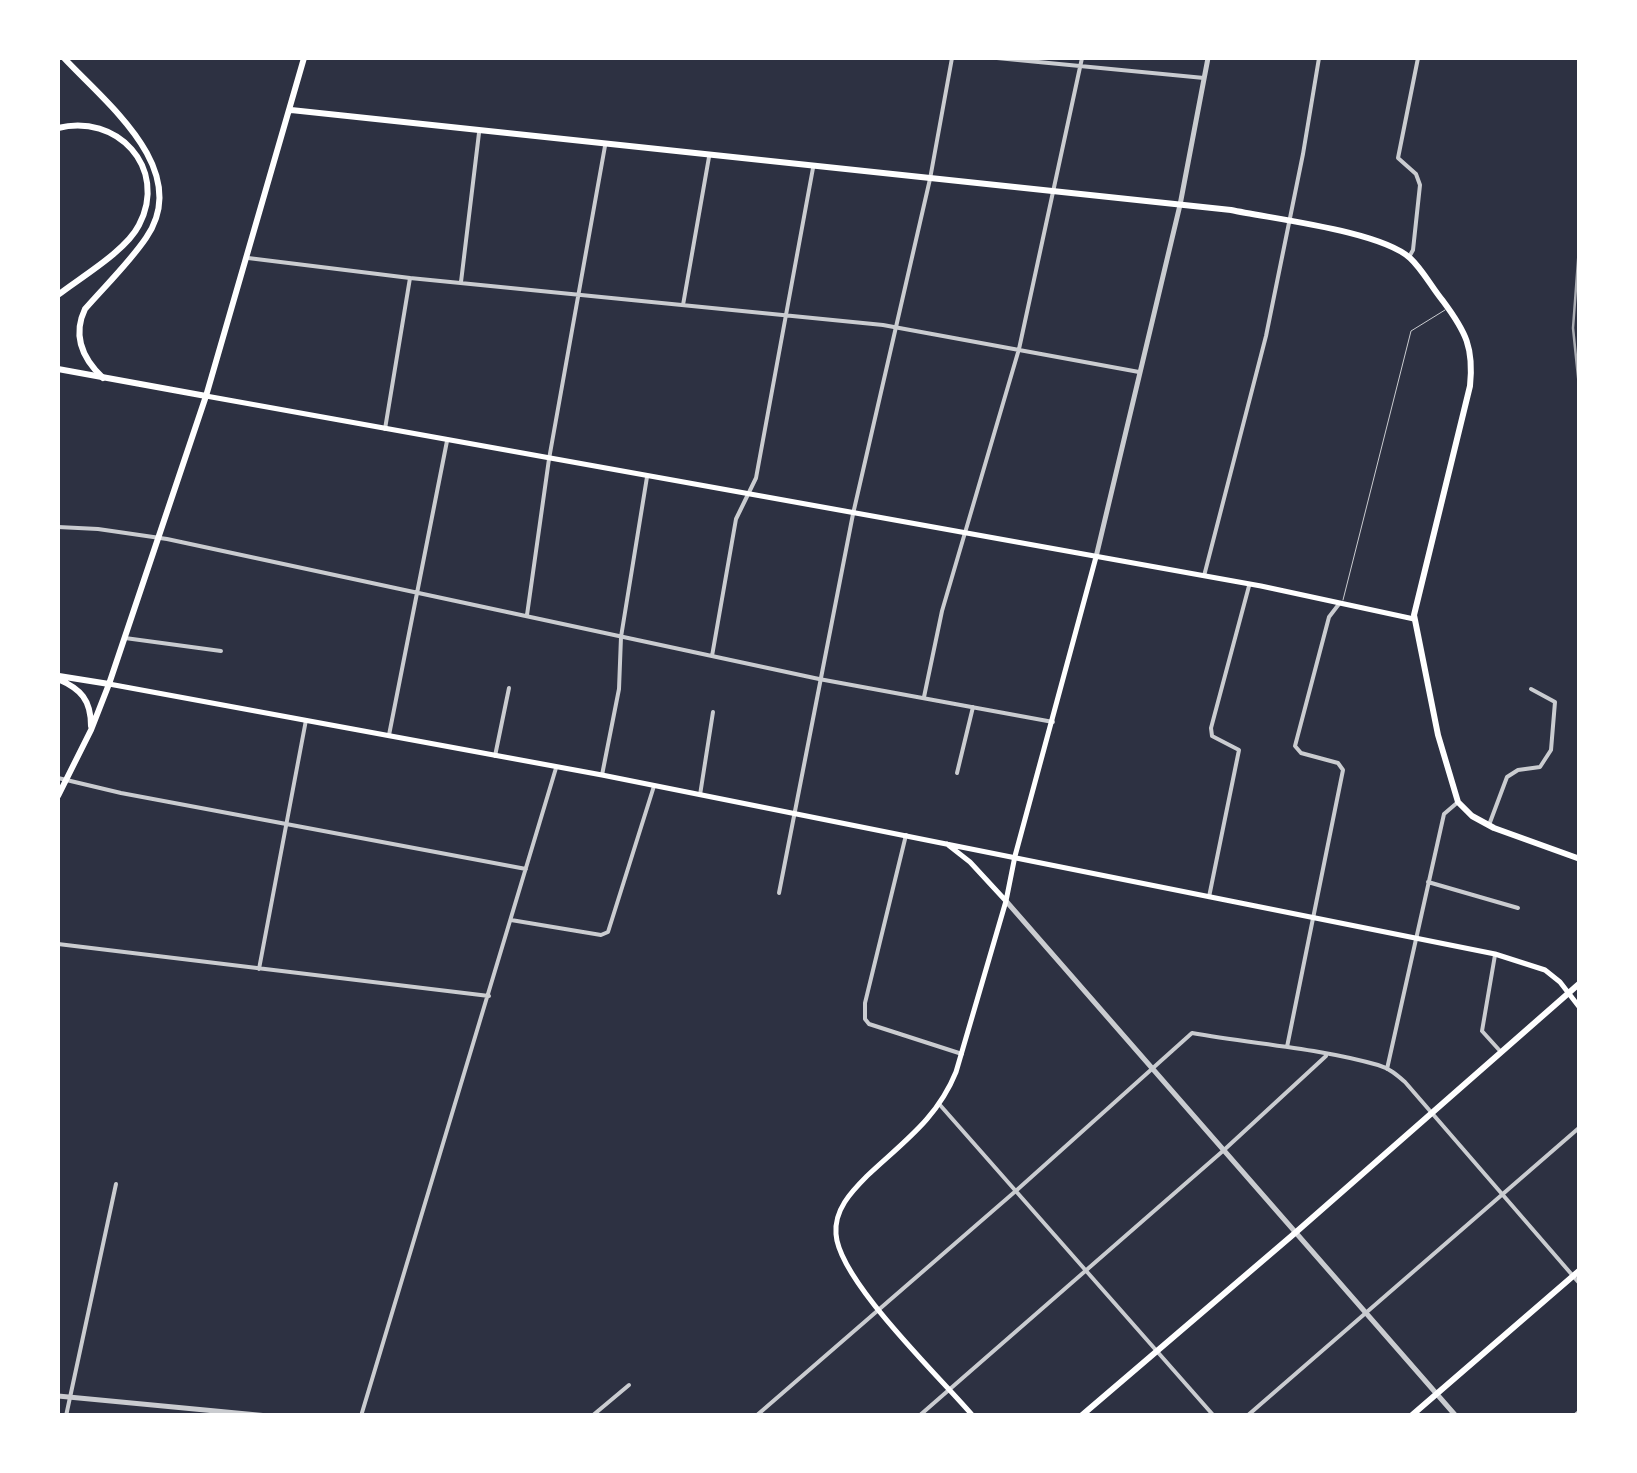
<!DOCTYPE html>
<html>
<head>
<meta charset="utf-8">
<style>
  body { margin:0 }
  #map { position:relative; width:1637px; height:1473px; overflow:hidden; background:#2d3142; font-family:"IBM Plex Sans",sans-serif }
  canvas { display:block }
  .frame { position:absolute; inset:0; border:60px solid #fff; pointer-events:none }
</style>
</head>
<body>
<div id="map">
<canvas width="1637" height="1473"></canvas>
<div class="frame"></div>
</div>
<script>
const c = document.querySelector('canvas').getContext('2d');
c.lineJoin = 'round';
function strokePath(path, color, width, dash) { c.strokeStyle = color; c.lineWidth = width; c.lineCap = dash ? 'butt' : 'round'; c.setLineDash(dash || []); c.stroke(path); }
strokePath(new Path2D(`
  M1343,600L1411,331L1445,310`), '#caccd0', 1);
strokePath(new Path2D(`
  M927,58H940
  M997,58L1204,78
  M1409,257L1413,250L1420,185L1416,174L1398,158L1418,58
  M248,258L410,278L883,325L1139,372
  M461,282L479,133
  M683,305L709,157
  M385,429L410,278
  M58,527L98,529L167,539L819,679L1053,722
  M1204,576L1266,336L1303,154L1319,58
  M527,615L549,459L605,146
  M125,638L221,651
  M712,656L736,519L756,478L813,168
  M924,697L942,611L1019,349L1082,58
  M389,735L447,441
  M495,756L509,688
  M957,773L973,707
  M602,775L619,689L621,637L647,477
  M58,778L121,793L526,869
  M700,795L713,712
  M1489,825L1507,777L1518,770L1540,767L1551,750L1555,702L1531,689
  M906,835L865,1003V1019L869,1024L962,1054
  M1428,882L1518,908
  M779,893L853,514L930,179L952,58
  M1209,897L1239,750L1212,736L1211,728L1249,586
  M511,920L601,935L608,932L654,786
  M58,944L489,996
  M1495,955L1482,1031L1501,1052
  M259,969L306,720
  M1287,1047L1343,770L1338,763L1301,753L1295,746L1329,617L1339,604
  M1387,1069L1444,814L1458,802
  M940,1105L1214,1416
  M66,1416L116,1184
  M361,1416L556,768
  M592,1416L629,1385
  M756,1416L1018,1189L1192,1033C1253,1044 1319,1048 1378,1065C1389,1068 1397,1075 1405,1082L1580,1284
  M919,1416L1224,1150L1326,1056
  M1247,1416L1580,1127
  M1574,1416L1580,1411`), '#caccd0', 4);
strokePath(new Path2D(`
  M1096,557L1180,205L1208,58
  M1006,901L1456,1416
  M58,1396L268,1416`), '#caccd0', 5);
strokePath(new Path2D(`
  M206,396L1261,586L1414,619
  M109,684L602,775L1495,954L1545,970L1560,982L1580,1008
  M947,844L970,862L1006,901
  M973,1416C940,1377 839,1281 836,1234C834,1210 851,1192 867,1176C903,1142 937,1119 956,1072L1006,901L1015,856L1096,557`), '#fff', 5);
strokePath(new Path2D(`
  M291,110L1231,210C1273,219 1380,231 1410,258C1423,270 1432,288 1443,301C1466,332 1474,348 1470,386L1414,615L1438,735L1458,802L1472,816L1494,828L1580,859
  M58,369L206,396
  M59,676L109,684
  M58,679C81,689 91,700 91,726
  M58,796L91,730L109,684L206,396L304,58
  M1081,1416L1295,1233L1580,983
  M1411,1416L1580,1270`), '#fff', 6);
strokePath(new Path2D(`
  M64,58C106,103 193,170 146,238C129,263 105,286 85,309C72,336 83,359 103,378
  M58,128C116,113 169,167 139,225C126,251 81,277 58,295`), '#fff', 6);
strokePath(new Path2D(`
  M1580,234L1573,328L1580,396`), '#abadb3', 2.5);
</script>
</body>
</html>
